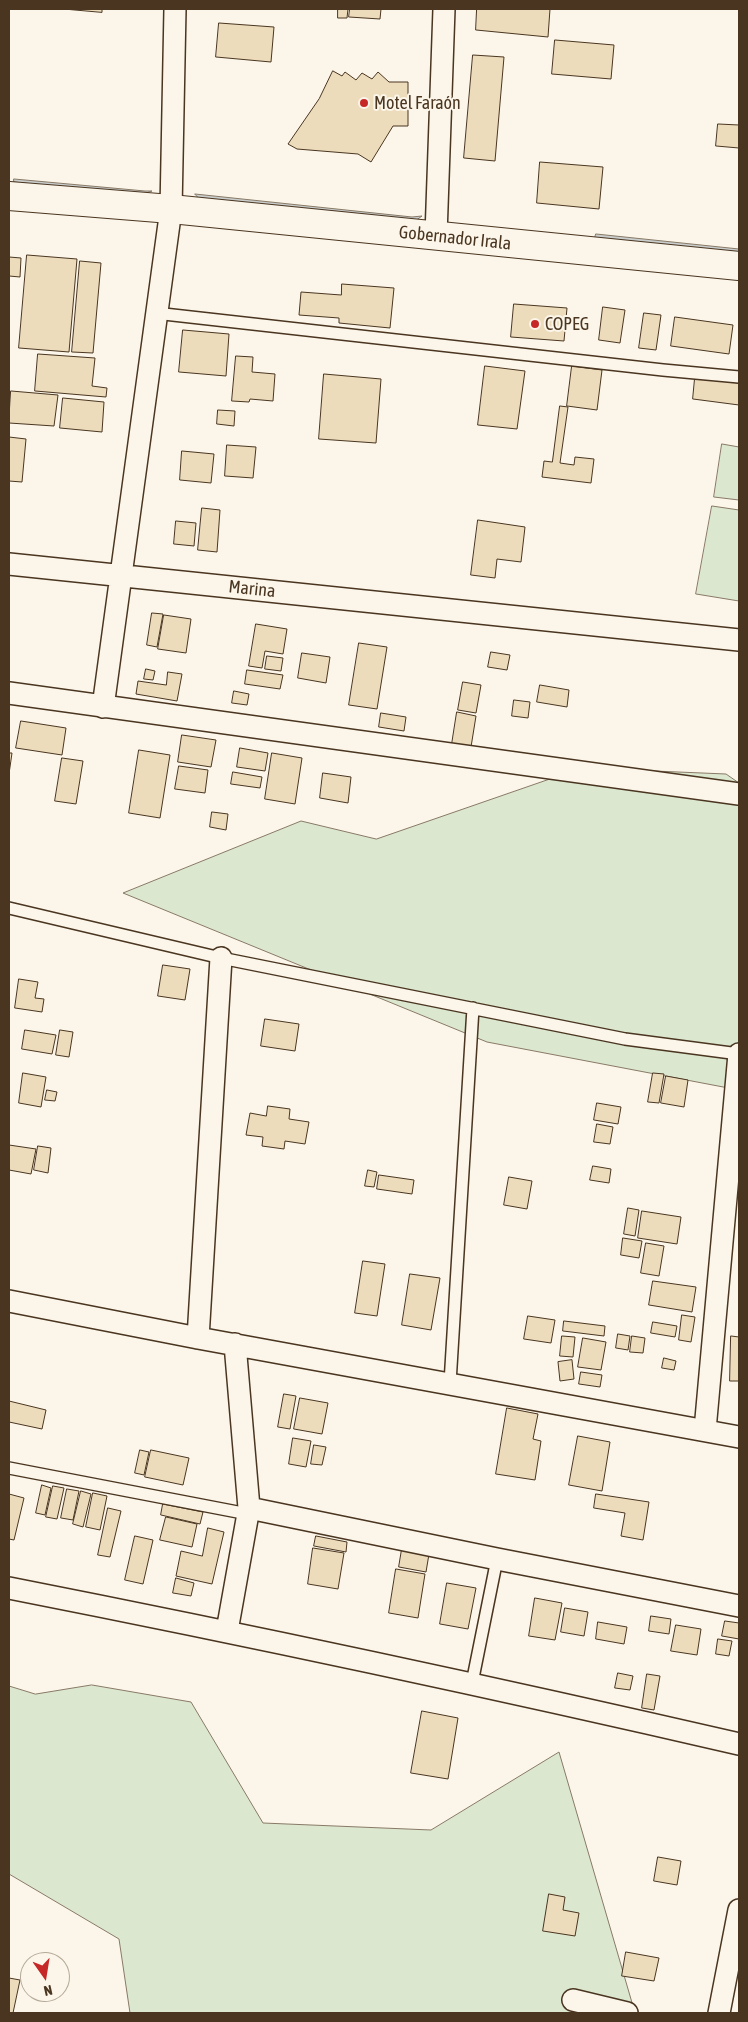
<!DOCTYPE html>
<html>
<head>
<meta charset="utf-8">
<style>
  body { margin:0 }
  #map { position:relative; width:748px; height:2022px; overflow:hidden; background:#fbf6e9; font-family:"Asap Condensed",sans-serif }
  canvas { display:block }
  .frame { position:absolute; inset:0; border:10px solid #4a3520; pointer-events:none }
  .north { position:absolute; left:20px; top:1952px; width:50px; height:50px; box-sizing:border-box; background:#fbf6e9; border:1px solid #b4a999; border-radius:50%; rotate:167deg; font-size:14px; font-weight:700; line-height:20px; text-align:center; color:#4a3520 }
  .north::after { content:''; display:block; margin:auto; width:18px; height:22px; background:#c62828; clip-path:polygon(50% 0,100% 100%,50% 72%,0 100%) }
</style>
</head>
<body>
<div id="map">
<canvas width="748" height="2022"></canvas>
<div class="frame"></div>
<div class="north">N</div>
</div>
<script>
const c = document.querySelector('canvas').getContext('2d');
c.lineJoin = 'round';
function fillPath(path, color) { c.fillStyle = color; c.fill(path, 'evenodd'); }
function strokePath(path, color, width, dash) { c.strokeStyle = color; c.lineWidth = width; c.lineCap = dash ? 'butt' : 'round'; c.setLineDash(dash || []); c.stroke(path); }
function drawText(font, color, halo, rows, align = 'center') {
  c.font = font + ' "Asap Condensed",sans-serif'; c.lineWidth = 4; c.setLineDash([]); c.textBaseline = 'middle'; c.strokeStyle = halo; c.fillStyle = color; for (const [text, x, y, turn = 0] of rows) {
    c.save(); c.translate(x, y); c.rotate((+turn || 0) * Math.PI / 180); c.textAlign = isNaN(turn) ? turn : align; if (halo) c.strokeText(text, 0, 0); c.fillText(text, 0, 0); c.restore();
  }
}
const green = new Path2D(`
  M722,444L739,447V500L714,497Z
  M712,506L739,510V601L696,594Z
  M582,768L726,774L739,783V1090L487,1042L123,893L301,821L376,839Z
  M92,1685L191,1702L263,1823L431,1830L559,1752L635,2013H130L119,1939L9,1874V1686L35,1694Z`);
fillPath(green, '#dce7d0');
strokePath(green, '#887966', 1);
const water = new Path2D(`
  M14,179L145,191H152L140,195L14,182Z
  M195,194L412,217L422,216L415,221L200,199Z
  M596,234L739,249V252L595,238Z`);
fillPath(water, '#c9cecd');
strokePath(water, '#887966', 1);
const building = new Path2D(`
  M64,9H102V12Z
  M338,9H348L347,18H338Z
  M350,9H381L380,19L349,17Z
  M477,9H550L548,37L476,30Z
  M219,23L274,27L271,62L216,57Z
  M555,40L614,45L611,79L552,74Z
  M473,55L504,57L495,161L464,158Z
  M333,71L342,76L345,72L356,80L362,73L372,79L378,72L389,82H408V126H393L371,162L358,154L297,149L288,144L319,99Z
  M718,124L739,125V148L716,146Z
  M540,162L603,167L599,209L537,203Z
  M27,255L77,259L69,352L19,348Z
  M9,257L21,258L20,277L9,276Z
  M80,261L101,263L93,353L72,352Z
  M342,284L394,288L390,328L339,323V318L299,315L301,292L341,295Z
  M514,304L567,308L564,341L511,337Z
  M603,307L625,310L620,343L599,340Z
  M644,313L661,315L656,350L639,348Z
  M675,317L733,325L729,354L671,346Z
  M183,330L229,334L226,376L179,372Z
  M38,354L95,358L92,386L107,388L106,397L35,391Z
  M236,356L253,357L252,372L275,374L273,401L250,399L249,402L232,401Z
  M485,366L525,371L517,429L478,425Z
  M572,366L602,370L597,410L567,406Z
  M324,374L381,379L376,443L319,439Z
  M695,378L739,383V405L693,399Z
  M11,391L58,395L54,426L9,423Z
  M63,398L104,402L102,432L60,428Z
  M560,406L568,407L560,463L574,465L575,457L594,459L591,483L542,477L544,461L552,462Z
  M218,410L235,411L234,426L217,424Z
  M9,437L26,439L22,482L9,481Z
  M227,445L256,447L253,478L225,476Z
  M182,451L214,454L211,483L180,480Z
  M202,508L220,510L217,552L198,550Z
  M478,520L525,527L521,562L497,559L495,578L471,575Z
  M176,521L196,523L194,546L174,544Z
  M152,613L163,614L157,647L147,645Z
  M164,615L191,619L186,653L158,649Z
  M256,624L287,629L283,654L265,651L262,668L249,666Z
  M359,643L387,647L377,709L349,705Z
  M491,652L510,655L507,670L488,667Z
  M302,653L330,657L326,683L298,678Z
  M267,656L283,658L281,671L265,669Z
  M146,669L155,671L153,680L144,679Z
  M247,670L283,675L280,689L245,684Z
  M168,672L182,674L177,701L136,694L138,681L166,685Z
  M463,682L481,685L476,713L458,710Z
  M540,685L569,690L567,707L537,702Z
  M234,691L249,694L247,705L232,703Z
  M514,700L530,702L528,718L512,716Z
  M457,712L476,716L471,747L452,744Z
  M381,713L406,717L404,731L379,727Z
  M21,721L66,728L62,755L16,748Z
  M182,735L216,740L211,767L178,762Z
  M240,748L268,753L265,771L237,767Z
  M139,750L170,755L160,818L129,813Z
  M9,753H12L9,774Z
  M272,753L302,758L295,804L265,799Z
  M62,758L83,761L76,804L55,801Z
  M179,766L208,770L205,793L175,789Z
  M233,772L262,777L260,788L231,784Z
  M323,773L351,777L348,803L320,798Z
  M212,812L228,814L226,830L210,827Z
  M163,965L190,969L185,1000L158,996Z
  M19,979L38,982L35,998L44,999L42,1012L15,1008Z
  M265,1019L299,1024L295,1051L261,1046Z
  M25,1030L56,1035L52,1054L22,1049Z
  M60,1030L73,1032L69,1057L56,1055Z
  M23,1073L46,1077L41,1107L19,1103Z
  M653,1073L664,1074L659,1103L648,1102Z
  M666,1076L688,1080L684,1107L661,1103Z
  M47,1090L57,1092L55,1101L45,1100Z
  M597,1103L621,1107L618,1124L594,1120Z
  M268,1106L290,1109L289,1119L309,1122L305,1144L285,1141L284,1149L262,1146L263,1137L246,1135L250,1113L266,1116Z
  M597,1124L613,1127L610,1144L594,1142Z
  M9,1145L36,1149L31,1174L9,1170Z
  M38,1146L51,1148L48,1173L34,1170Z
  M593,1166L611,1169L609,1183L590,1180Z
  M368,1170L377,1172L374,1187L365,1186Z
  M379,1175L414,1180L412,1194L377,1189Z
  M509,1177L532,1181L527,1209L504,1205Z
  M628,1208L639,1210L635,1236L624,1234Z
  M642,1211L681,1217L677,1244L638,1238Z
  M623,1238L642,1241L639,1258L621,1255Z
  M646,1243L664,1246L659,1276L641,1273Z
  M363,1261L385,1264L377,1316L355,1313Z
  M410,1274L440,1278L431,1330L402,1325Z
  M653,1281L696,1287L692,1312L649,1305Z
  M682,1315L695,1317L691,1342L679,1340Z
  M528,1316L555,1320L551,1343L524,1339Z
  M564,1321L605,1326L604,1336L563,1331Z
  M653,1322L677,1326L675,1337L651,1333Z
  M618,1334L630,1336L628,1350L616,1348Z
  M562,1336L575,1337L573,1357L560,1356Z
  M632,1336L645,1338L643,1353L630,1352Z
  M731,1336L739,1337V1381H730Z
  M583,1338L606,1342L601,1370L578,1367Z
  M664,1358L676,1361L674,1370L662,1368Z
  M572,1360L574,1379L560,1381L558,1362Z
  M581,1372L602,1375L600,1387L579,1384Z
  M284,1394L296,1396L290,1429L278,1427Z
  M300,1398L328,1403L322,1434L294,1429Z
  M9,1401L46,1410L42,1429L9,1422Z
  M507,1408L538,1414L533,1439L541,1441L535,1480L496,1474Z
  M578,1436L610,1442L602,1491L569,1485Z
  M293,1438L311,1441L306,1467L289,1464Z
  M314,1445L326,1447L322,1465L311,1464Z
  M140,1450L149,1452L144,1475L135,1473Z
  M151,1450L189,1458L183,1485L145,1477Z
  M42,1485L51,1488L45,1515L36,1513Z
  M53,1486L64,1488L57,1519L46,1517Z
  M67,1489L79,1491L73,1520L61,1518Z
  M81,1491L91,1494L83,1527L73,1524Z
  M93,1493L107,1496L100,1530L86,1527Z
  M9,1494L24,1498L14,1540L9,1539Z
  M596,1494L649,1502L643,1540L621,1536L625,1513L594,1508Z
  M163,1504L203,1512L200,1524L161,1515Z
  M108,1508L121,1511L110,1557L98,1555Z
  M166,1517L197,1524L192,1547L160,1540Z
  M208,1528L224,1532L212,1584L176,1576L181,1551L202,1556Z
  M135,1536L153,1540L143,1584L125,1580Z
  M316,1536L347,1542L346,1552L314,1546Z
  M313,1548L344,1553L338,1589L308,1584Z
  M402,1549L429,1554L426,1572L399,1567Z
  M396,1569L425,1574L418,1618L389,1613Z
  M176,1578L194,1583L191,1596L173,1593Z
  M447,1583L476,1588L468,1629L440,1624Z
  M535,1598L562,1603L555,1640L529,1636Z
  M565,1608L588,1612L584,1636L561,1632Z
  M651,1616L671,1619L669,1634L649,1631Z
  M725,1621L739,1623V1639L722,1636Z
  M598,1622L627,1627L624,1644L596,1639Z
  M676,1625L701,1629L697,1655L671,1651Z
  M718,1639L732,1641L729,1656L716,1654Z
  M618,1673L633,1676L630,1690L615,1688Z
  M647,1674L660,1676L654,1710L642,1708Z
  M422,1711L458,1718L448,1779L411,1773Z
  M658,1857L681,1861L677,1885L654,1881Z
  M549,1894L565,1897L563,1910L579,1913L575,1936L543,1931Z
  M626,1952L659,1958L654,1981L622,1976Z
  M9,1978L20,1980L13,2013H9Z`);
fillPath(building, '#ecdcbc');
strokePath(building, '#4a3520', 1);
const service = new Path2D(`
  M155,313L663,370L739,377
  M9,908L221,958L625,1039L739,1054
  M450,1383L473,1008
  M9,1468L248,1514
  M472,1683L497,1559`);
const minor = new Path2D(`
  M436,235L444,9
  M9,564L739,640
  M9,693L739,794
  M103,707L171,209L175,9
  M9,1301L198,1338L739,1437
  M198,1338L221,958
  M705,1430L739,1054
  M249,1508L497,1559L739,1606
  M9,1588C253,1636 496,1688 739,1744
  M227,1631L249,1508L235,1344
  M573,2000L627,2013
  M719,2013L739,1910`);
const primary = new Path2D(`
  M9,196L171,209L739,266`);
strokePath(service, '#4a3520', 14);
strokePath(minor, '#4a3520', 24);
strokePath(primary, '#4a3520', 30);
strokePath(service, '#fbf6e9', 11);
strokePath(minor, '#fbf6e9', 21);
strokePath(primary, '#fbf6e9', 28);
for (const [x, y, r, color] of [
  [364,103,5,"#c62828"],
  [535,324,5,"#c62828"]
]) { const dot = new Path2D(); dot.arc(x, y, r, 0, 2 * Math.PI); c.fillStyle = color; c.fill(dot); strokePath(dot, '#fbf6e9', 2); }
drawText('18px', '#4a3520', '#fbf6e9', [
  ["Motel Faraón",374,103],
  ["COPEG",545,324]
], 'left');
drawText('18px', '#4a3520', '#fbf6e9', [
  ["Gobernador Irala",455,238,6],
  ["Marina",252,589,6]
]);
</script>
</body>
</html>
